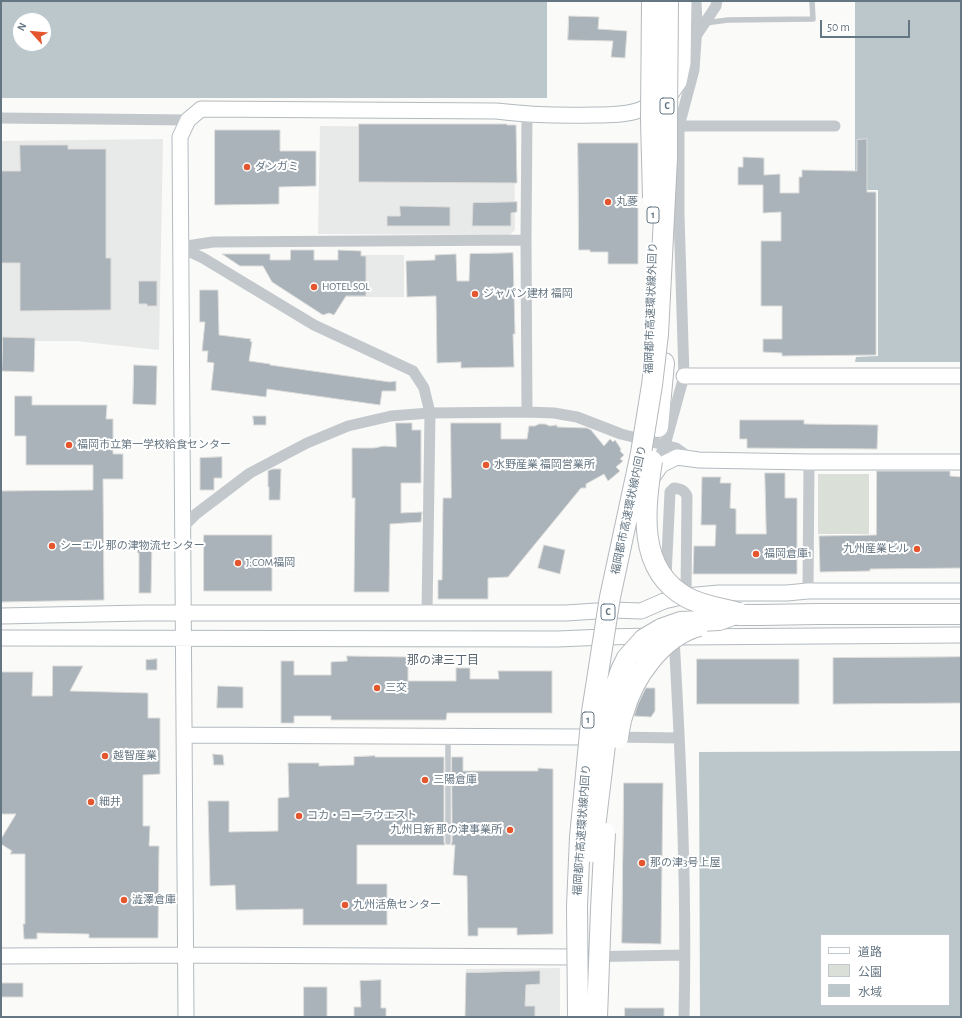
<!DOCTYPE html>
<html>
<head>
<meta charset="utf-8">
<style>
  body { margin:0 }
  #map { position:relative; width:962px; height:1018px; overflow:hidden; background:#fafaf8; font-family:"Alegreya Sans","Noto Sans JP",sans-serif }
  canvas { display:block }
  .frame { position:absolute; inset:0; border:2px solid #657683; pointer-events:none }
  .legend { position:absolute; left:820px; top:934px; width:130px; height:72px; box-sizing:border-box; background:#fff; border:1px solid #c1c8cd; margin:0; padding:5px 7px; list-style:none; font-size:12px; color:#657683 }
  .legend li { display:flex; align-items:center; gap:8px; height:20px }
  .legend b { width:20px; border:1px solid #c1c8cd }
  .north { position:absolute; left:12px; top:12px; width:40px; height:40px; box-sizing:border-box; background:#fff; border:1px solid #c1c8cd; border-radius:50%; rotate:297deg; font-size:11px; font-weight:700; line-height:16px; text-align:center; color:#657683 }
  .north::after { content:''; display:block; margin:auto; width:14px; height:18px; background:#e4572e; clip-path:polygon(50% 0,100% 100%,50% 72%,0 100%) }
  .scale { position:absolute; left:820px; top:20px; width:90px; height:18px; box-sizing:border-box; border:2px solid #657683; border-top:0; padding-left:5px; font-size:12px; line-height:14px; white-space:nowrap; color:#657683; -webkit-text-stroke:3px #fff; paint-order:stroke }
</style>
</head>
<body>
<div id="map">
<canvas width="962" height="1018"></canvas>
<div class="frame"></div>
<ul class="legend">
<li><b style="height:5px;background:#fff"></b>道路</li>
<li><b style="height:11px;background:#dadfd7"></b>公園</li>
<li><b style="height:11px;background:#bbc7cb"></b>水域</li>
</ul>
<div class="north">N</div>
<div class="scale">50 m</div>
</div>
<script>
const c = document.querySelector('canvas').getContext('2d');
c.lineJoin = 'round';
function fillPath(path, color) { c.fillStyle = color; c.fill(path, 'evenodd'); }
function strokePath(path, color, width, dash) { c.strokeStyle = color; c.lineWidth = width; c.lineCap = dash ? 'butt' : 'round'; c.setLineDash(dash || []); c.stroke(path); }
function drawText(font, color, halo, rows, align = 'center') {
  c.font = font + ' "Alegreya Sans","Noto Sans JP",sans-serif'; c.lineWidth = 4; c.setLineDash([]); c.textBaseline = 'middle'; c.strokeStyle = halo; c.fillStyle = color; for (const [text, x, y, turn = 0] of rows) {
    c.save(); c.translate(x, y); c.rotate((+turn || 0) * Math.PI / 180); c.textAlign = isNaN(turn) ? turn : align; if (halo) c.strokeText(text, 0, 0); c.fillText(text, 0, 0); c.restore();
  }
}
fillPath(new Path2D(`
  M320,126L514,128L515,230L510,235L318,234Z
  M163,139L159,350L76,341H1V141Z
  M346,255H404V297H346Z
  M560,968V1017H465L466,969Z`), '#e8e9e9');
fillPath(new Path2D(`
  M818,474H869V534H818Z`), '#dadfd7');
fillPath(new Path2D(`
  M1,1H547V98H1ZM20,20H44V44H20Z
  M855,1H961V362H855L856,357L878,356V190H855Z
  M961,751V1017H700L699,752ZM821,935H949V1005H821Z`), '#bbc7cb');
const building = new Path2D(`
  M569,16L599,17L598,29L627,31L625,58L611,57L613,41L568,40Z
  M359,124H507V125H516L517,183L359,182Z
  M215,130H280V151H316V186L279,187V204L215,205Z
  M867,139V192H876V355L782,356V353L763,352V339H782V306H761V241H781V212L763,213V185H738V167H743V157L764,158V175L780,174V193H799V177H802V170L857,171V140Z
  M578,143H638V264H608V252H590V250H579Z
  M20,145H68V149H106V258H111V310L20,311V263H1V171H20Z
  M517,202V212L511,213V226H472L473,203Z
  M400,206L450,207V226H387V216H400Z
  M291,250H314V260H338V250L361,251V256H366V296H346L334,315L329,313L323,315L272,282L263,266H240L222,254H270V260H290Z
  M513,253L515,334H513L514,367L461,368V362L437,363L436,296L407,297L406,261L435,260V255L456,254L457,281H469L470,254Z
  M139,281H157V306H147V304H139Z
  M200,290H218L219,335L251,339L250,341L252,342L249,361L270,364V365L390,382L396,381V391H382L380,405L267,389L266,397L211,390L214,363L207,362L208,351H202L205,322H200Z
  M3,337L35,338L34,372L2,371Z
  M134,365L157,366L156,405L133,404Z
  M15,396H32V405H107L106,419H113V454H123V479H103L104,600L1,602V491L93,490V465H26V436H15Z
  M253,416H266V425H254Z
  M740,420H804V424L878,425L877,449L747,448V439H740Z
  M396,423H412V430H421V483H401V513L422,512L421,522L390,524L389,592H354L355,498H352V448H374L384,446L396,447Z
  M451,423H501V439H527L529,426H535L539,424H545L550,426L557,425V427L587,428L591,430L604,446L610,439L613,442L615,440L621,449L620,451L624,455L620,459L623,461L616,467L620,471L608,481L604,474L586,484V488H581L508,577L488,578V599H438V580H442L443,498H451Z
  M222,457V478H214V490H200V458Z
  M273,469H281L280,500H269V487H268V471Z
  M877,471H950V476L961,477V568L870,569V571L820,572L819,536L876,535Z
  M765,473H785V498H797V574H693L694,546H715L716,525H701L702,477H721L720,483H731L730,508L736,509V534H766Z
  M204,535H272V591H204Z
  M138,541H152L151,593H139V553H138Z
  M544,545L565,550L560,574L538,568Z
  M347,656L408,657V681H456V668H470V679H499L498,671H552V713H447L446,720H331V716H294V723H281V661H294V675H331V662L347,661Z
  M961,657V703L833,704V658Z
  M157,659V670H146V660Z
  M697,659H799V704H697Z
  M53,666H83L70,691L148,693V718H160V774L143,775V826H150L149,846H159L158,938H89V934L37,933V939H24L23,924H25V854H10L12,851L1,844V839L16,814H1V672H33L32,696H52Z
  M218,686L243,687V708H217Z
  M646,688H655V711L651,717L634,716L638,704Z
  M213,754L223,755L224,765H214Z
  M375,756V757H444V842L445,845H357V884H387V925H303V909L236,910L235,885L210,886L208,801H229V832L278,831V798L289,797L288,763H319V766L354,765V757Z
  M452,757H463V771H538V768L553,769V934L517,935V928H478V936H468L467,876L453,875L455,845H451L452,842Z
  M624,783H663L661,944L622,943Z
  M540,971V984L526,985L525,1006H535V1017H465L466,973Z
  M381,980V1008H386V1017H354V1007H361L360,981Z
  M1,983H23V997H1Z
  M304,987H327V1017H304Z
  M625,1008H664V1017H625Z`);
fillPath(building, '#aab3b9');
strokePath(building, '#dcdcda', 1);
const secondary = new Path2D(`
  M666,101L679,82L683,63L684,1
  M684,376H961
  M650,481L661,465L677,457L699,460L809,462H961
  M1,616L143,613H566L612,610L641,611L664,601L686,596L719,593H787L808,591H961
  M678,637L961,635
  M1,638L558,639L604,637L654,636
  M184,735L581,737
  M1,956L186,955L578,957
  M186,1017L180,137L188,120L201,109L496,111C530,115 560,116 594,115C608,115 629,115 642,109C647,107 650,103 653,99V96`);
const highway = new Path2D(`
  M658,427L664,363
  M733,615H761L818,614H961`);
strokePath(secondary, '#b3babf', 17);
strokePath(highway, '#b4b9bd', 22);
strokePath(new Path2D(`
  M705,23L728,20L813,19L812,1
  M448,842V736`), '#c3c8cc', 5.5);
strokePath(new Path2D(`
  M696,36L716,6L717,1
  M1,118L188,120
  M679,126H835
  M527,412L526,240L527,114
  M654,469L665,445L684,376L679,215V126L694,70L697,26L696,1
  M183,527L196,514L250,473L307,443L348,426L391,416L430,413L527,412L554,413L577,417L621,434L676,448L687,456L691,457
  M666,577L670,492L674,488C681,489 684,490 687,496L686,596
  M808,591L809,462
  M427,613L430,413L424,388L413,371L314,325L203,258L180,247L213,242L526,240
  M674,637C681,763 687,890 684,1017
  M614,737L679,738
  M578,957L685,955`), '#c3c8cc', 11);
strokePath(secondary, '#fff', 15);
strokePath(highway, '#fff', 20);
const highwayBridge = new Path2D(`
  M652,1L651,120L653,198
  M652,461C645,508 636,569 686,597C702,606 721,608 739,613
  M618,738C619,730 620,722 623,714C633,677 661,637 699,626
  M592,852L609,712L615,688L621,670L627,658L644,639L661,629L681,622L719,620L733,615
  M578,1017L577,906L580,837L592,712L610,597L641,453L652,385L658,334L667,158V120L668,1
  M597,1017L601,909L605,833`);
strokePath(highwayBridge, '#b4b9bd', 22, []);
strokePath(highwayBridge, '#fff', 20);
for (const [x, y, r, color] of [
  [247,167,4,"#e4572e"],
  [608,202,4,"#e4572e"],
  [314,287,4,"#e4572e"],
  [475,294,4,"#e4572e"],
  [69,445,4,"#e4572e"],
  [486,465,4,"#e4572e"],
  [52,546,4,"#e4572e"],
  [917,549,4,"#e4572e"],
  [756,554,4,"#e4572e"],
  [238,563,4,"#e4572e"],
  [377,688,4,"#e4572e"],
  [105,756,4,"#e4572e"],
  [425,780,4,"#e4572e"],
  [91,802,4,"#e4572e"],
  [299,816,4,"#e4572e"],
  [510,830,4,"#e4572e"],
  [642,863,4,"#e4572e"],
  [124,900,4,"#e4572e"],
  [345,905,4,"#e4572e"]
]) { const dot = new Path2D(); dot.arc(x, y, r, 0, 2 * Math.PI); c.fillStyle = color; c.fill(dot); strokePath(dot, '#fff', 1.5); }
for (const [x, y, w] of [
  [667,106,14],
  [653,215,12],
  [608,612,14],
  [588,720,12]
]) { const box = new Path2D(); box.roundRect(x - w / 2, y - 8, w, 16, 3); c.fillStyle = '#fff'; c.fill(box); strokePath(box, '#657683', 1); }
drawText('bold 10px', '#657683', null, [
  ["C",667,106],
  ["1",653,215],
  ["C",608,612],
  ["1",588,720]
]);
drawText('11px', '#657683', '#fff', [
  ["ダンガミ",255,167],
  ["丸菱",616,202],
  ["HOTEL SOL",322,287],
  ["ジャパン建材 福岡",483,294],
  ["福岡市立第一学校給食センター",77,445],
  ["水野産業 福岡営業所",494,465],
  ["シーエル 那の津物流センター",60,546],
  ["九州産業ビル",909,549,"right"],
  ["福岡倉庫1",764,554],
  ["J:COM福岡",246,563],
  ["三交",385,688],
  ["越智産業",113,756],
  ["三陽倉庫",433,780],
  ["細井",99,802],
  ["コカ・コーラウエスト",307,816],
  ["九州日新 那の津事業所",502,830,"right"],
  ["那の津3号上屋",650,863],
  ["澁澤倉庫",132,900],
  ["九州活魚センター",353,905]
], 'left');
drawText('11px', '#657683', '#fff', [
  ["福岡都市高速環状線外回り",651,308,-88],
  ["福岡都市高速環状線内回り",629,510,-78],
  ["福岡都市高速環状線内回り",582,830,-86]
]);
drawText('12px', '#57646e', '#fff', [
  ["那の津三丁目",443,660]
]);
</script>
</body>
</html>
